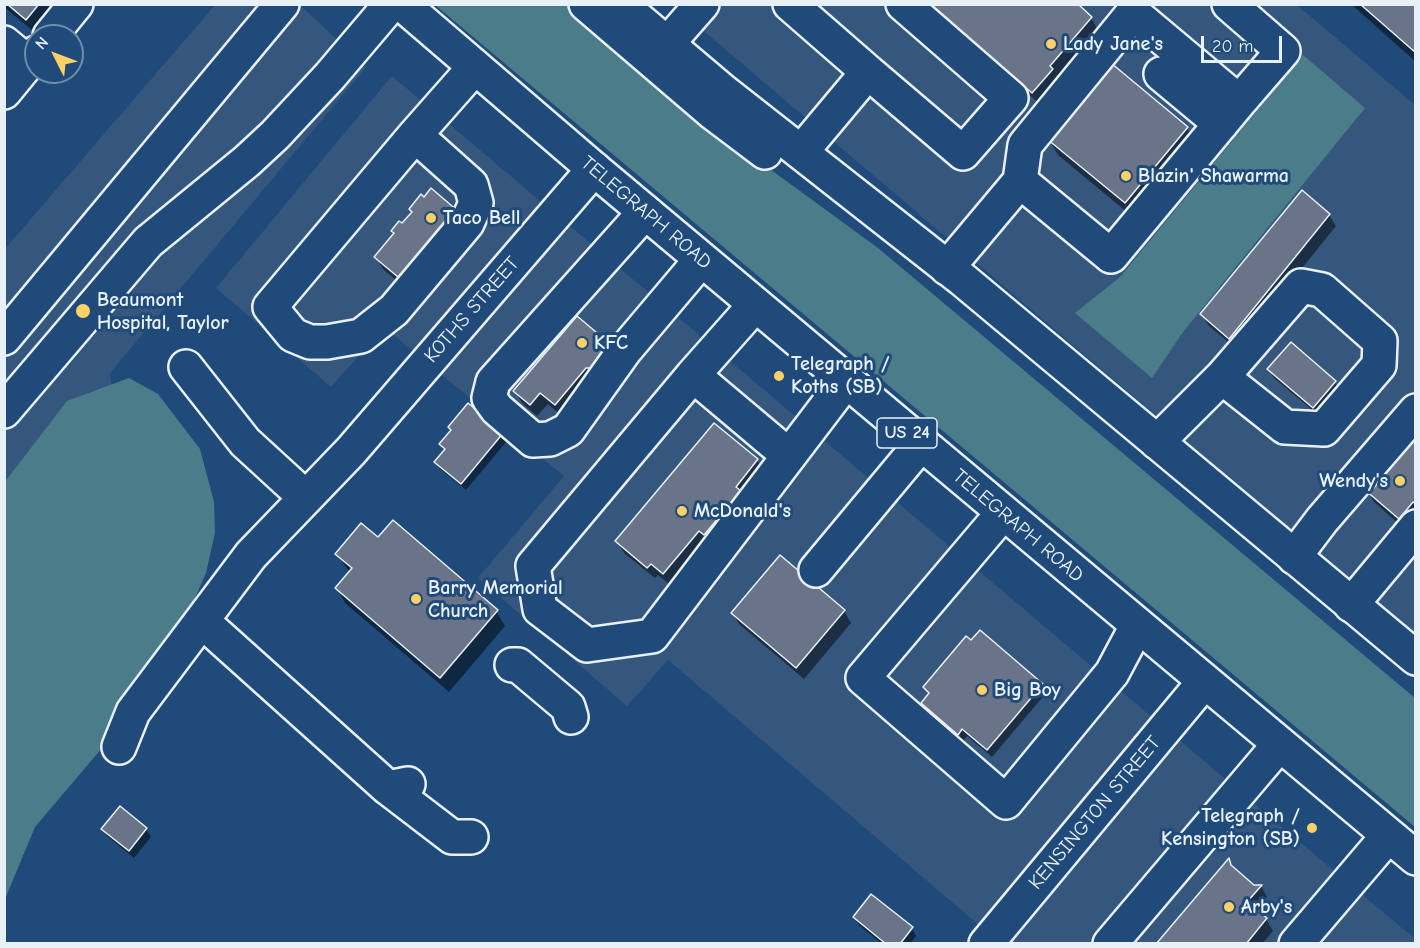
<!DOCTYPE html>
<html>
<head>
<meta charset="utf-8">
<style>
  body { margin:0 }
  #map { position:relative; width:1420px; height:948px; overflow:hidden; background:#1f4a7a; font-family:"Comic Neue",sans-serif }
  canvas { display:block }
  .frame { position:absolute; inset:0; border:6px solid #e8f1f8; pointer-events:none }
  .north { position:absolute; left:24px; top:24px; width:60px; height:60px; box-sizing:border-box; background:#1f4a7a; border:2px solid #6f8dac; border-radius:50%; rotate:312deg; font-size:16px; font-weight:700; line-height:24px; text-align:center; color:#e8f1f8 }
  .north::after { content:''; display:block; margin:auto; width:21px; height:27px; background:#ffd166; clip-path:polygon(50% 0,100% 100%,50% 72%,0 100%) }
  .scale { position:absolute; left:1201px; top:36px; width:81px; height:27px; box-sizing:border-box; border:3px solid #e8f1f8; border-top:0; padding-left:8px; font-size:18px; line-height:21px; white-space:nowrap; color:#e8f1f8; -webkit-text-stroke:4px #1f4a7a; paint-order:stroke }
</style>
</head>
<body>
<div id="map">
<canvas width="1420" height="948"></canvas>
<div class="frame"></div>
<div class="north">N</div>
<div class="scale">20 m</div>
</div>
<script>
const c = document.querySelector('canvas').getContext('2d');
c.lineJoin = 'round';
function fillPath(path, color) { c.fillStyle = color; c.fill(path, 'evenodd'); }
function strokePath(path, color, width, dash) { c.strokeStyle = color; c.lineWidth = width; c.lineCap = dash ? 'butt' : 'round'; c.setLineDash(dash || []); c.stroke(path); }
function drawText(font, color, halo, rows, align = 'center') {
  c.font = font + ' "Comic Neue",sans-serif'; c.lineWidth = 6; c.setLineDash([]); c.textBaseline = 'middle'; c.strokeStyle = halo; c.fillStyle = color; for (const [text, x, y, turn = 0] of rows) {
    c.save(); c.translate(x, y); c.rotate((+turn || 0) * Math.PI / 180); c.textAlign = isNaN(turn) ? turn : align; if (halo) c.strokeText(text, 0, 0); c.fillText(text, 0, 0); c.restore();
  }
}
fillPath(new Path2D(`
  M215,5H300L366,67L110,373L111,383L193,476L5,691V249Z
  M673,5H1297L1415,105V632L1247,493Z
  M392,76L1415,939V943H1000L668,660L627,706L478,578L564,476L384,327L331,387L216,288Z`), '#35577e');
fillPath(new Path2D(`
  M435,5H567L696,115L878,248L1415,698V827Z
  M1303,55L1365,108L1183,332L1152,378L1075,313L1120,277Z
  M129,378L158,394L200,449L214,502L215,533L206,573L173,649L119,728L35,827L5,899L4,483L67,401Z`), '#4a7d89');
fillPath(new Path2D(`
  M4,4H55L33,31L4,7Z
  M923,4H1075L1091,18L1098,30L1057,78L1059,81L1040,104Z
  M1351,4H1410L1416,9V62Z
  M1187,128L1196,143L1134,218L1058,155L1049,140Z
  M410,210L465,225L411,293L383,269L376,257L395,235L392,231L402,225L412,213Z
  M1329,215L1336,226L1237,349L1209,326L1202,315Z
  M608,344L615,355L562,416L548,404L537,416L522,403L515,391Z
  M1291,344L1335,382L1340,390L1318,415L1273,377L1269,369Z
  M714,425L757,460L764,472L670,585L658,575L655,578L624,553L617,541Z
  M503,433L507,441L466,490L440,469L436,462L445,451L441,445Z
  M1416,433V518L1406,530L1374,502L1367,491Z
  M378,539L496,611L505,626L449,692L345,603L337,588L350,573L337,554Z
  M780,557L844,611L851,623L804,679L739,624L732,613Z
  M1042,685L1047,692L992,757L967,736L963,741L927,711L922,703L929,695L925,687Z
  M103,829H146L151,837L134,858L107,836Z
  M1229,860L1235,870L1254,886H1261L1267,897L1256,911L1266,919L1273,931L1262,944H1158Z
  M854,917L912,928L916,936L910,944H882L859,925Z
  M1319,936L1328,944H1313Z`), '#0007');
const building = new Path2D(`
  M7,4H39L26,20Z
  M929,4H1078L1092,17L1050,66L1053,69L1032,93Z
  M1360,4H1413L1416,7V53Z
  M1111,63L1188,127L1125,203L1047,139Z
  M431,188L459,212L404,282L374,257L394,233L391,231L399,221L402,223L412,212L409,209L421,194L424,197Z
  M1302,190L1330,214L1229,339L1200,314Z
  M577,316L609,343L602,350L605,352L592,368H586L555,405L540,393L530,405L513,391Z
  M1291,342L1336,381L1313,408L1267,369Z
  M468,403L504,432L461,484L434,462L445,449L439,444L451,430L448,427Z
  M714,423L758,459L736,487L741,491L704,535L699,531L663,574L651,564L647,568L615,541Z
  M1416,431V504L1413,502L1399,519L1365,490Z
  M393,520L498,610L440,678L335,588L352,568L335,554L361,523L378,537Z
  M780,555L845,610L796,668L731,613Z
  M980,630L1043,684L987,750L962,729L958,735L921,703L929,693L923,687L966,636L971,640Z
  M120,806L147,828L129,851L101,829Z
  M1229,858L1231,865L1254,885H1262L1247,902L1267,918L1246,944H1156Z
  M871,894L913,927L900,944H886L853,917Z`);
fillPath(building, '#697489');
strokePath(building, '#e8f1f8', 1.5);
const minor = new Path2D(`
  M790,4L868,72L801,152
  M1229,4L1283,51L1239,102
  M50,36L76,4
  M4,43L28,63
  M667,44L702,4
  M868,72L963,153L1011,98L903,4
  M1161,74L1221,124
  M4,92L36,53
  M415,135L471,185L476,203L467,223L394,310L361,336L327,342H310L293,335L270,307L415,135L475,67
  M645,212L493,382L489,398L497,409L533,440L550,439L568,430L625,350L701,260
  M947,268L1020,181L1025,145L1133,13L1239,102L1111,256L1020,181
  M755,305L693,375L533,566L540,609L587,645L652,636L846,381
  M4,338L282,4
  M186,367L245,442L305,497
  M693,375L788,455
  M4,411L148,242L247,161L275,135L330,76L391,4
  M1157,442L1222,377L1301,286L1322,290L1380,341L1379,365L1324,429L1285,427L1222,377
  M1003,513L863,678L1006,802L1112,673L1137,626
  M1294,557L1322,520L1416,411
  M816,570L921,444
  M1351,605L1416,527
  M202,621L388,788L408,784
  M512,665H518L568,707L571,717
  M119,747L133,712L251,555L351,451L594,169
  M388,788L452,837H471
  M986,944L1204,682
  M1110,944L1279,745
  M1296,944L1388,836`);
const major = new Path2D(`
  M402,4L594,169L1416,858
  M586,4L712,112L765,152
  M620,4L724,92L962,279L1416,658`);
strokePath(minor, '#e8f1f8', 38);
strokePath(major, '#e8f1f8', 38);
strokePath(minor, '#1f4a7a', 33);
strokePath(major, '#1f4a7a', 33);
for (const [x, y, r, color] of [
  [1051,44,6,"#ffd166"],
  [1126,176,6,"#ffd166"],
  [431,218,6,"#ffd166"],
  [83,311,8,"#ffd166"],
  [582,343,6,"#ffd166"],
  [779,376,6,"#ffd166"],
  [1400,481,6,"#ffd166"],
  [682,511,6,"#ffd166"],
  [416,599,6,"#ffd166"],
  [982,690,6,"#ffd166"],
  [1312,828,6,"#ffd166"],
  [1229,907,6,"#ffd166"]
]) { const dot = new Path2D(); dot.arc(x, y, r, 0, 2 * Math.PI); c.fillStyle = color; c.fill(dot); strokePath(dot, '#1f4a7a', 2); }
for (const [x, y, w] of [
  [907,433,60]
]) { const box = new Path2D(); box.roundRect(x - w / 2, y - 15, w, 30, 4.5); c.fillStyle = '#1f4a7a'; c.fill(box); strokePath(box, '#e8f1f8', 1.5); }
drawText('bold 18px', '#e8f1f8', null, [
  ["US 24",907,433]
]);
drawText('bold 20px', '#e8f1f8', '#1f4a7a', [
  ["Lady Jane's",1063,44],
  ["Blazin' Shawarma",1138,176],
  ["Taco Bell",443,218],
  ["Beaumont",97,300],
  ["Hospital, Taylor",97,323],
  ["KFC",594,343],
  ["Telegraph /",791,364],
  ["Koths (SB)",791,387],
  ["Wendy's",1388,481,"right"],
  ["McDonald's",694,511],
  ["Barry Memorial",428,588],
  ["Church",428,611],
  ["Big Boy",994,690],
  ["Telegraph /",1300,816,"right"],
  ["Kensington (SB)",1300,839,"right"],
  ["Arby's",1241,907]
], 'left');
drawText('20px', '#e8f1f8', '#1f4a7a', [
  ["TELEGRAPH ROAD",646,213,40],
  ["KOTHS STREET",472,310,-49],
  ["TELEGRAPH ROAD",1018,526,40],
  ["KENSINGTON STREET",1095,813,-50]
]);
</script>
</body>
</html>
